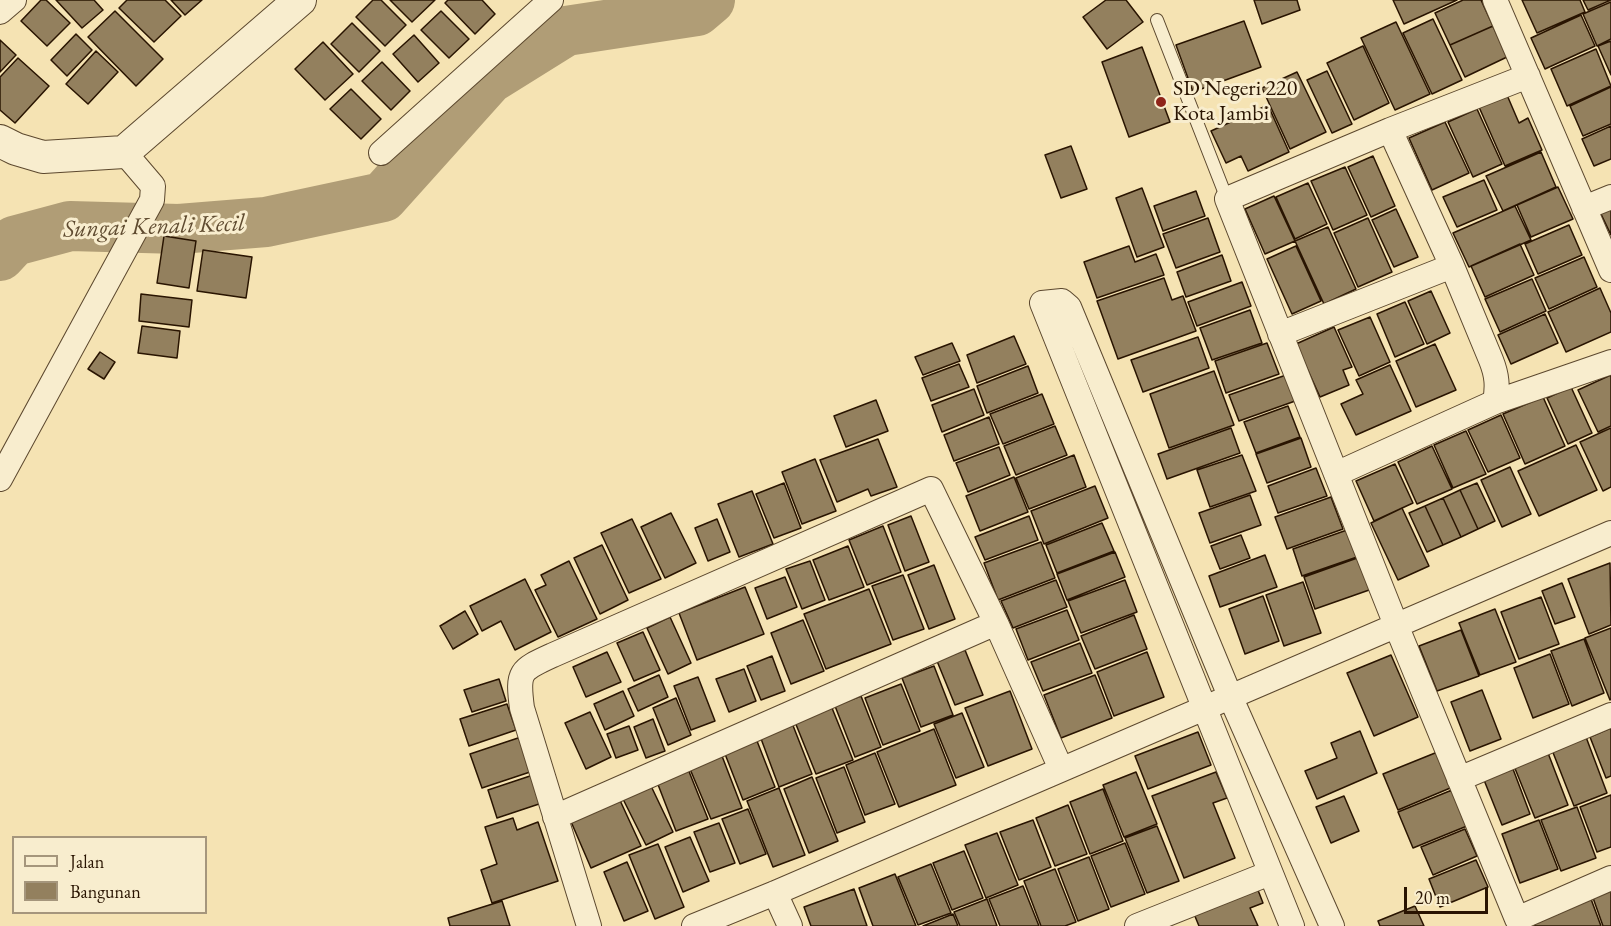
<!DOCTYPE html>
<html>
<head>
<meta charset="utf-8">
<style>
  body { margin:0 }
  #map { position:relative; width:1611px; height:926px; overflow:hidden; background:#f5e3b3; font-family:"EB Garamond",serif }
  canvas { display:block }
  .legend { position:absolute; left:12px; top:836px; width:195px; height:78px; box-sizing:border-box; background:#f8edce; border:2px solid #a5967c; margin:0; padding:8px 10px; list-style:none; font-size:18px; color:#291401 }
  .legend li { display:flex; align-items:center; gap:12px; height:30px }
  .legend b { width:30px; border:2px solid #a5967c }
  .scale { position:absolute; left:1404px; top:887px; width:84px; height:27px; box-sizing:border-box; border:3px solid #291401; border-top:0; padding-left:8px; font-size:18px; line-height:21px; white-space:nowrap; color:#291401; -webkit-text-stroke:4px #f8edce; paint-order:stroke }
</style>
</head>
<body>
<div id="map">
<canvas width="1611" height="926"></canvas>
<ul class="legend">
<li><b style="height:8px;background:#f8edce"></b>Jalan</li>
<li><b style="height:16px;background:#93805e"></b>Bangunan</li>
</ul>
<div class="scale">20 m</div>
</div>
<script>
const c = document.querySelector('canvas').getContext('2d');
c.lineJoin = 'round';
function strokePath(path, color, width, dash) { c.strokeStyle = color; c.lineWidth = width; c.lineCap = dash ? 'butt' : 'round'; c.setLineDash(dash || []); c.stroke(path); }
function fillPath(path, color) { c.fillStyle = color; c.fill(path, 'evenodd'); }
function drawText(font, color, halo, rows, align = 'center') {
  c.font = font + ' "EB Garamond",serif'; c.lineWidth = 6; c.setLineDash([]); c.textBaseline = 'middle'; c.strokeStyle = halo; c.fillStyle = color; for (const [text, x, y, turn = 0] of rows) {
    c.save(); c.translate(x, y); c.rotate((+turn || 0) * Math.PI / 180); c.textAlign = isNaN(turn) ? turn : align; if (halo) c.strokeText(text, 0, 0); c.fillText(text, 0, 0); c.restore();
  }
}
strokePath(new Path2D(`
  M0,256L14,241L70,226L179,229L266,222L383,197L489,79L566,31L697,11L710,0`), '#b09d76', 50);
const building = new Path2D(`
  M41,0H46L70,23L47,46L21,21Z
  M56,0H94L103,10L82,28Z
  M127,0H165L181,16L154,42L119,8Z
  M171,0H202L185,15Z
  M373,0H381L406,25L385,46L356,17Z
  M390,0H435L412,22Z
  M448,0H482L495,14L475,34L445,3Z
  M1106,0H1126L1143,22L1107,49L1083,17Z
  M1254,0H1297L1300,10L1262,24Z
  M1393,0H1457L1404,24Z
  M1463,0H1481L1493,26L1450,45L1435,13Z
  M1522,0H1580L1585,12L1537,33Z
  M1583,0H1611L1588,10Z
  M1611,2V39L1597,46L1583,14Z
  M115,11L163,59L136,86L88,37Z
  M441,11L469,39L449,58L421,30Z
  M1581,15L1595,46L1545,69L1531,38Z
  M1433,19L1462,80L1432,94L1403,33Z
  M1244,21L1261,67L1193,92L1176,45Z
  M1396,22L1430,94L1395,110L1361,38Z
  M352,23L380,51L359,72L331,44Z
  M1493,26L1507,57L1465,77L1450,45Z
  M76,34L92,50L67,76L51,60Z
  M414,35L439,63L418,82L393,54Z
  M0,40L16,55L0,72Z
  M1611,41V75L1598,46Z
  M323,42L353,74L325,100L295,69Z
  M1363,46L1389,103L1354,120L1327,63Z
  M1142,47L1170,122L1129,137L1102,62Z
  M1596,49L1611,86L1567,106L1551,69Z
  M96,51L118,72L88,104L66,84Z
  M18,58L49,86L15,123L0,110V77Z
  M382,62L410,91L391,110L362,81Z
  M1327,71L1352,124L1332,133L1307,80Z
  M1297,72L1326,132L1290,149L1262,88Z
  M1611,87V124L1583,136L1570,106Z
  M351,89L381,119L361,139L330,109Z
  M1507,95L1519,123L1528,118L1542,150L1505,166L1479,107Z
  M1268,105L1289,152L1248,171L1241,156L1226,163L1211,131Z
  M1477,109L1502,164L1473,177L1448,122Z
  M1445,122L1469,173L1432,190L1409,138Z
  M1611,126V159L1594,166L1582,139Z
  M1071,146L1087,189L1061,198L1045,155Z
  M1541,152L1556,187L1503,211L1486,176Z
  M1373,156L1395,206L1371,217L1348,167Z
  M1345,167L1367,215L1333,230L1311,181Z
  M1484,180L1497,210L1457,227L1443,197Z
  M1308,183L1327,224L1295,239L1276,197Z
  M1558,187L1573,219L1531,237L1517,205Z
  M1142,188L1164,247L1137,257L1116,198Z
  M1196,191L1205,216L1163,231L1154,206Z
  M1274,196L1295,241L1265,254L1245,209Z
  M1515,206L1531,240L1469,267L1453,233Z
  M1611,207V235L1600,212Z
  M1396,209L1418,257L1394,267L1372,220Z
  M1208,218L1220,252L1176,268L1163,234Z
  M1368,218L1392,272L1358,287L1334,233Z
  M1569,225L1582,255L1538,274L1525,244Z
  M1328,227L1356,289L1324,304L1295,241Z
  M164,236L196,241L189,288L157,283Z
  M1520,244L1534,275L1485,297L1471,266Z
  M1129,246L1135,262L1156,254L1164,275L1097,298L1084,262Z
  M1296,246L1321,301L1292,314L1267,259Z
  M203,250L252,257L246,298L197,291Z
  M1222,255L1231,281L1186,297L1177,272Z
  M1584,257L1597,287L1549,309L1535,278Z
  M1164,278L1172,300L1183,296L1196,331L1118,359L1097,301Z
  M1532,279L1546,311L1500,332L1485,299Z
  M1242,282L1251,306L1197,326L1188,302Z
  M1600,288L1611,313V332L1566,352L1548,312Z
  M1431,291L1450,333L1427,344L1408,301Z
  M141,294L192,300L189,327L139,321Z
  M1405,302L1424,344L1395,357L1377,314Z
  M1250,310L1262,343L1212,360L1200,328Z
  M1545,314L1558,343L1511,364L1498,335Z
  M1370,317L1390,362L1359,376L1338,330Z
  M142,326L180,331L177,358L138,353Z
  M1334,327L1352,367L1343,370L1349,385L1320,397L1296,344Z
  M1014,336L1026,364L977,383L967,355Z
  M1198,337L1209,368L1143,392L1131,360Z
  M952,343L960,361L923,375L915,357Z
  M1267,343L1279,374L1226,393L1215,361Z
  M1435,344L1456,390L1416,407L1396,361Z
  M100,352L115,362L104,379L88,369Z
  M959,364L969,387L931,401L922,378Z
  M1390,365L1411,411L1356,435L1341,404L1363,394L1356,380Z
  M1028,366L1038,393L987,413L977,386Z
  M1214,371L1234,425L1169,448L1150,394Z
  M1289,374L1298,400L1239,421L1229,395Z
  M1611,375V426L1598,432L1578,390Z
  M1571,387L1592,433L1568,444L1547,398Z
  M974,389L984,415L942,432L932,405Z
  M1042,394L1054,424L1003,444L990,414Z
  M1543,397L1565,446L1525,464L1503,414Z
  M876,400L888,431L846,447L834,416Z
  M1288,406L1300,437L1256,453L1244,422Z
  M1501,415L1520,458L1488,472L1468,430Z
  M989,417L999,444L954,461L944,435Z
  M1055,426L1067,455L1016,475L1004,446Z
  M1231,428L1240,453L1167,479L1158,454Z
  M1611,428V487L1603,491L1580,442Z
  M1466,431L1486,474L1453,488L1434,445Z
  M1301,438L1311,467L1267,483L1256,454Z
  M878,439L897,487L871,496L868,489L837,502L820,460Z
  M1576,445L1597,490L1539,516L1518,471Z
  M1432,446L1452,489L1417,504L1398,462Z
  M999,447L1010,475L968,492L956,463Z
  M1074,455L1086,487L1029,509L1016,478Z
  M1242,455L1256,491L1210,507L1197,470Z
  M815,459L836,511L802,524L782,472Z
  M1395,464L1413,503L1374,521L1356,481Z
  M1510,467L1531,514L1502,527L1481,480Z
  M1316,468L1327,496L1278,513L1268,486Z
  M1014,477L1028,512L980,531L966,496Z
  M784,483L801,528L774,538L756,494Z
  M1477,483L1495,521L1478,529L1460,490Z
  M1095,486L1108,518L1044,544L1031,511Z
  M1460,490L1478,529L1461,537L1443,498Z
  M752,491L773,544L739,557L718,504Z
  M1250,495L1261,525L1210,543L1199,513Z
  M1331,497L1343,529L1287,549L1275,517Z
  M1443,498L1461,537L1443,545L1425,506Z
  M1425,506L1443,545L1427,552L1409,513Z
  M1402,508L1429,566L1398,580L1371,523Z
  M671,513L696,563L665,578L641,527Z
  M911,516L929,562L905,571L888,525Z
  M1029,516L1038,540L985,560L975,537Z
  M632,519L661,579L629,593L601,533Z
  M717,519L730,552L708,561L695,528Z
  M1102,523L1114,551L1057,573L1046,545Z
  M883,526L901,572L867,585L849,540Z
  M1347,530L1357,557L1302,576L1293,549Z
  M1241,535L1250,558L1220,569L1211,546Z
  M1041,542L1055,578L998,600L984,563Z
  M602,545L628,600L600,614L574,558Z
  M848,546L864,587L829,600L813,560Z
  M1115,552L1125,577L1067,600L1057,574Z
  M1265,555L1277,587L1220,607L1209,576Z
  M1360,557L1372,589L1315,609L1304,577Z
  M569,561L597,619L558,637L535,590L546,585L541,575Z
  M810,561L825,600L802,609L786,569Z
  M1610,563L1611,625L1589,634L1568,579Z
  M934,565L955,619L929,629L908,575Z
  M903,575L924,629L893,640L872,586Z
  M785,577L797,607L767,619L755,588Z
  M525,579L551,632L515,650L501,621L482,631L470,606Z
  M1056,580L1067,607L1013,628L1001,601Z
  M1125,580L1137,612L1081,633L1068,601Z
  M1303,582L1321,633L1284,646L1266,595Z
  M1562,583L1575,617L1555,624L1542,591Z
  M745,587L764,634L697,660L679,613Z
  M869,589L891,644L826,669L804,614Z
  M1263,596L1279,641L1245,654L1229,609Z
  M1541,597L1559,644L1519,659L1501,612Z
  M1495,609L1516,662L1480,675L1459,623Z
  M1067,610L1079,640L1028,660L1016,629Z
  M465,611L478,634L453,649L440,626Z
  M1134,615L1147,649L1095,669L1081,636Z
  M670,617L691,663L668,674L647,628Z
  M803,620L824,671L791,684L771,633Z
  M1611,628V699L1610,700L1585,638Z
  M1461,630L1479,676L1437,691L1419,646Z
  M643,632L660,670L634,681L617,643Z
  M1584,639L1604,693L1572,706L1551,651Z
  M1080,643L1092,673L1043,691L1031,662Z
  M965,650L983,695L955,705L937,661Z
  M607,652L621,682L586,697L573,667Z
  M1147,652L1164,697L1114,716L1097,672Z
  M1550,654L1569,704L1533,718L1514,668Z
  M1391,655L1418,717L1374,736L1347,673Z
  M772,656L785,691L761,700L747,666Z
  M934,666L953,715L921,727L902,678Z
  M744,669L756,701L729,712L716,679Z
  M659,675L668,697L638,711L628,689Z
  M1095,675L1112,718L1061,738L1044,695Z
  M698,677L715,721L691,730L674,686Z
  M499,679L506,701L472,712L464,690Z
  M901,684L920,731L883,745L865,698Z
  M1482,690L1501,739L1470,751L1451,702Z
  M623,691L634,716L605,730L594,704Z
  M1010,691L1032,749L988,766L965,708Z
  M861,696L881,747L855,757L835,706Z
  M676,698L691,735L668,745L653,708Z
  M507,704L516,730L469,746L460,719Z
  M832,708L853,760L816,774L795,722Z
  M590,712L611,757L586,769L565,723Z
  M962,713L984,767L956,778L934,724Z
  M653,719L665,751L646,758L634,727Z
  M792,723L812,774L779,787L760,736Z
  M629,726L638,750L616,758L607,734Z
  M1611,728V776L1606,778L1590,737Z
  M934,729L956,785L899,807L877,752Z
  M1360,731L1377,773L1317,799L1305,771L1337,758L1331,743Z
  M1198,732L1211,765L1148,789L1135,756Z
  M521,737L533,771L482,788L470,754Z
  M1586,737L1607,793L1574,806L1552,750Z
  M757,741L775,787L743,800L725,754Z
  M1440,751L1455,786L1398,810L1383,774Z
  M875,753L895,804L865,815L846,765Z
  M1548,753L1568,805L1535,818L1514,766Z
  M722,756L742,808L711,819L690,769Z
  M844,767L865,822L837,833L816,778Z
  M688,769L708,819L676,831L657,782Z
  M1513,769L1530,814L1502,825L1484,780Z
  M1136,772L1157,824L1124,837L1103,785Z
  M1216,772L1227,798L1213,803L1235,858L1184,878L1152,796Z
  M533,775L542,803L497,818L488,790Z
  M812,777L838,841L809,853L784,789Z
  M651,786L673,832L646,845L623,799Z
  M779,788L805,855L773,867L747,801Z
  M1103,789L1123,841L1090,854L1070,802Z
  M1452,790L1467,826L1413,848L1398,812Z
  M1611,795V847L1597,852L1580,807Z
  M618,796L641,846L591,868L569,817Z
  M1344,796L1359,831L1331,843L1316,807Z
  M1068,805L1087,854L1055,866L1036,818Z
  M1577,807L1596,858L1561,871L1541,820Z
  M748,809L766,854L740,864L722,819Z
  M513,818L517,830L538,822L558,881L492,903L481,870L497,864L485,827Z
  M1033,820L1051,867L1019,880L1000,832Z
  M1539,820L1558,869L1520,883L1502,834Z
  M719,823L735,863L710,872L694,832Z
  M1157,826L1179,881L1147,893L1125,838Z
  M1465,829L1477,856L1433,875L1421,847Z
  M997,833L1018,885L986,898L965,845Z
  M690,837L709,881L683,892L665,847Z
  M1125,843L1145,894L1111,907L1091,856Z
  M658,844L684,907L655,919L629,855Z
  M964,851L983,898L952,910L933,863Z
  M1089,857L1109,909L1078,921L1058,869Z
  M1476,860L1488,887L1440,907L1429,879Z
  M627,862L648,911L624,921L604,872Z
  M931,864L951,913L918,925L898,877Z
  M1055,869L1076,922L1065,926H1041L1024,881Z
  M895,874L916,926H873L859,888Z
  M1256,885L1263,903L1250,908L1258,926H1199L1192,909Z
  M1023,886L1039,926H1000L989,899Z
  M1611,888V926H1603L1592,895Z
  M854,889L867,926H811L804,907Z
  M987,899L997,926H960L954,912Z
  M1591,899L1601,926H1535L1533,921Z
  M502,901L510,926H450L448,918Z
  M1415,906L1424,926H1380L1378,921Z
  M953,914L958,926H923Z`);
fillPath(building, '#93805e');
strokePath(building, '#291401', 1.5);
const service = new Path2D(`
  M1157,20L1227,199`);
const minor = new Path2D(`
  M1495,0L1611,270
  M0,12L14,0
  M1528,76L1390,130L1227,199L1396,625L1517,919L1611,878
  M381,153L551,0
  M1584,208L1611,197
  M1280,334L1452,266
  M1495,402L1611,362
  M1336,474L1495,402C1498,386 1497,375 1491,360L1452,266L1390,130
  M0,479L152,200L153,186L124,152
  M1459,779L1611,715
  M555,817L996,623
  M775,893L790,926
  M589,926L522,708C517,671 520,670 553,655L931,489L996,623L1061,769
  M694,926L775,893L1611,533
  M1137,926L1270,873
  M1292,926L1042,303L1062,301L1069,307L1230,696L1332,926`);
const tertiary = new Path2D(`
  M0,141L16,149L43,157L124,152L300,0`);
strokePath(service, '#5c482e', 14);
strokePath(minor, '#5c482e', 26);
strokePath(tertiary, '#5c482e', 34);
strokePath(service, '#f8edce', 12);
strokePath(minor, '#f8edce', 24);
strokePath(tertiary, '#f8edce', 32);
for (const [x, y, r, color] of [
  [1161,102,6,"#8f2418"]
]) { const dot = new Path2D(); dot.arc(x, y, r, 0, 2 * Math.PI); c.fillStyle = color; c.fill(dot); strokePath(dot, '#f8edce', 2); }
drawText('22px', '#291401', '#f8edce', [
  ["SD Negeri 220",1173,89],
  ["Kota Jambi",1173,114]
], 'left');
drawText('italic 24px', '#5f4b30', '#f8edce', [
  ["Sungai Kenali Kecil",154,227,-2]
]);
</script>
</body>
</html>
